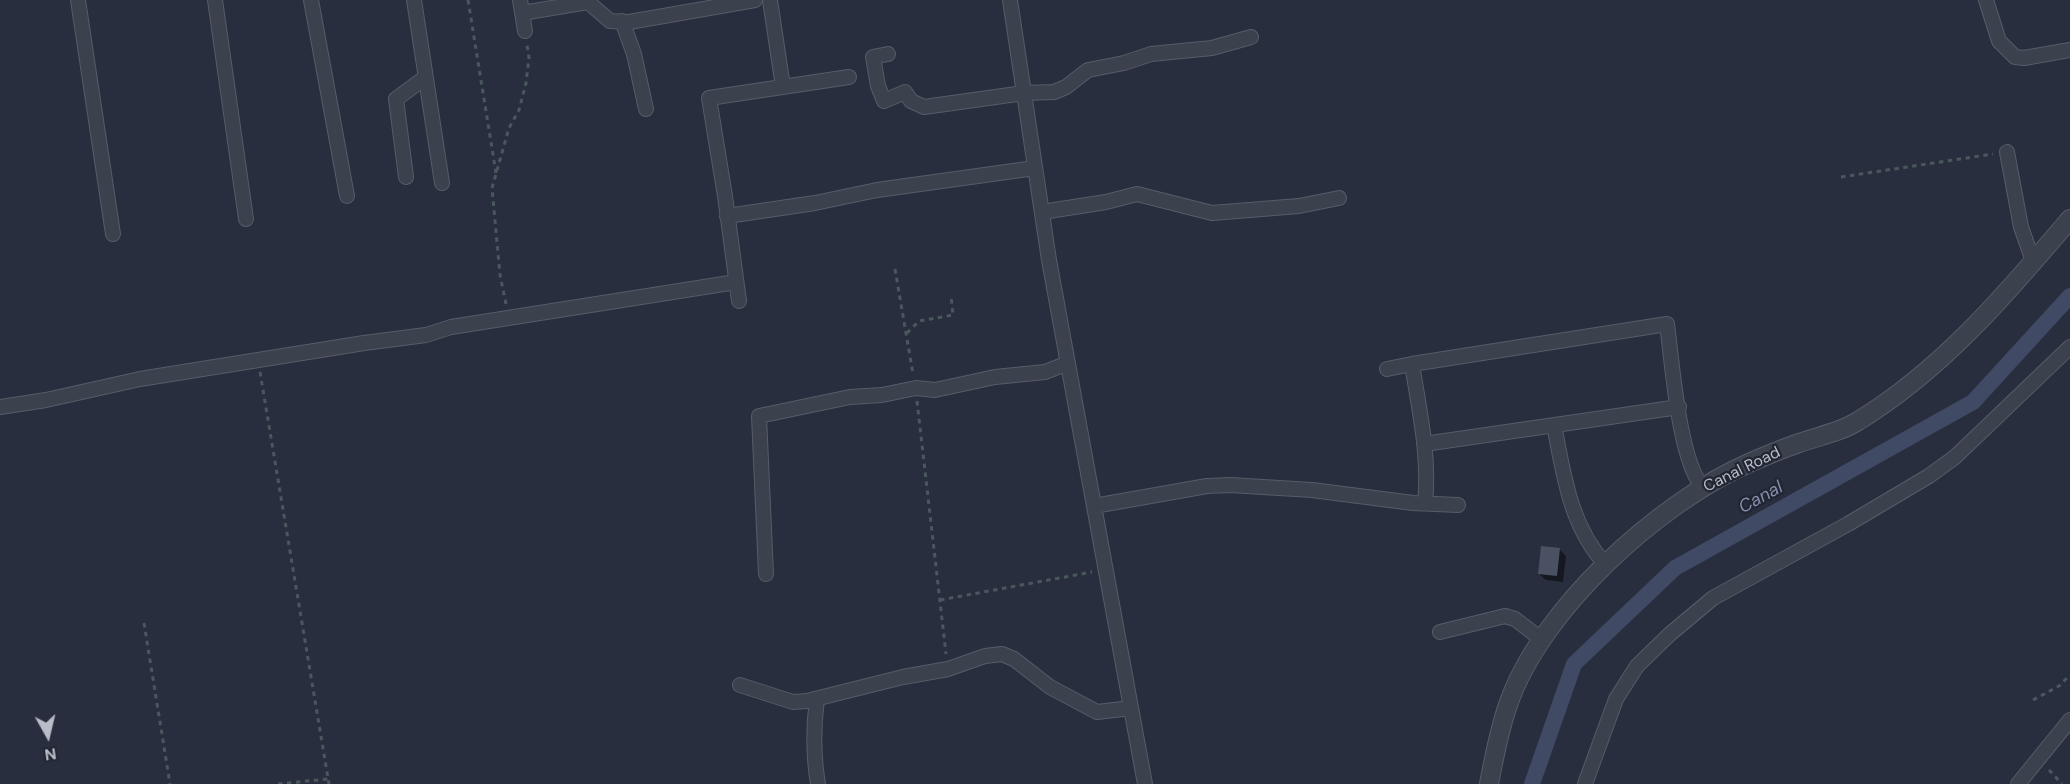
<!DOCTYPE html>
<html>
<head>
<meta charset="utf-8">
<style>
  body { margin:0 }
  #map { position:relative; width:2070px; height:784px; overflow:hidden; background:#282e3e; font-family:"DM Sans",sans-serif }
  canvas { display:block }
  .north { position:absolute; left:18px; top:706px; width:60px; height:60px; -webkit-text-stroke:4px #212633; paint-order:stroke; rotate:172deg; font-size:16px; font-weight:700; line-height:24px; text-align:center; color:#b9bcc9 }
  .north::after { content:''; display:block; margin:auto; width:21px; height:27px; background:#b9bcc9; clip-path:polygon(50% 0,100% 100%,50% 72%,0 100%) }
</style>
</head>
<body>
<div id="map">
<canvas width="2070" height="784"></canvas>
<div class="north">N</div>
</div>
<script>
const c = document.querySelector('canvas').getContext('2d');
c.lineJoin = 'round';
function fillPath(path, color) { c.fillStyle = color; c.fill(path, 'evenodd'); }
function strokePath(path, color, width, dash) { c.strokeStyle = color; c.lineWidth = width; c.lineCap = dash ? 'butt' : 'round'; c.setLineDash(dash || []); c.stroke(path); }
function drawText(font, color, halo, rows, align = 'center') {
  c.font = font + ' "DM Sans",sans-serif'; c.lineWidth = 4.5; c.setLineDash([]); c.textBaseline = 'middle'; c.strokeStyle = halo; c.fillStyle = color; for (const [text, x, y, turn = 0] of rows) {
    c.save(); c.translate(x, y); c.rotate((+turn || 0) * Math.PI / 180); c.textAlign = isNaN(turn) ? turn : align; if (halo) c.strokeText(text, 0, 0); c.fillText(text, 0, 0); c.restore();
  }
}
fillPath(new Path2D(`
  M1559,549L1566,556L1563,582L1546,580L1539,574Z`), '#0007');
strokePath(new Path2D(`
  M1532,784L1574,664L1675,568L1973,402L2070,296`), '#404a65', 16);
fillPath(new Path2D(`
  M1541,546L1560,548L1557,576L1538,574Z`), '#4a5162');
const minor = new Path2D(`
  M78,0L113,234
  M215,0L246,219
  M311,0L347,196
  M414,0L442,183
  M520,0L525,31
  M770,0L783,87
  M1010,0L1049,260L1094,506L1207,486L1230,485L1312,490L1413,503L1458,505
  M1986,0L1999,41L2015,57L2024,58L2070,50
  M522,13L588,2L610,21L629,22L755,0
  M622,21L634,54L646,109
  M888,54L873,57L878,86L884,101L905,92L911,101L924,107L1024,93L1054,92L1066,87L1088,70L1124,63L1151,54L1212,48L1251,37
  M2007,152L2021,227L2033,261
  M406,177L396,99L426,77
  M1042,212L1106,202L1137,194L1212,213L1299,206L1339,198
  M727,216L815,203L877,190L1035,168
  M739,301L725,196L709,98L849,77
  M1412,364L1667,324C1672,361 1679,462 1703,487
  M1387,369L1412,364C1419,409 1430,457 1425,503
  M0,407L46,400L140,379L364,343L426,335L451,327L736,282
  M1554,425C1564,476 1570,526 1606,565
  M1424,444L1679,407
  M1094,506L1145,784
  M766,574L759,416L850,397L882,395L916,388L935,390L995,377L1045,372L1068,363
  M1440,632L1505,616L1515,619L1541,639
  M740,685L793,702L807,701L903,677L948,669L985,656L1002,654L1014,659L1050,687L1097,712L1131,708
  M817,699C813,729 813,754 818,784
  M1585,784L1616,699L1637,666L1670,634L1713,598L1848,524L1929,476L1955,457L2070,347
  M2018,784L2070,720`);
const tertiary = new Path2D(`
  M1489,784C1494,758 1499,730 1508,705C1540,610 1658,503 1749,463C1765,456 1782,449 1799,443C1819,436 1841,432 1858,421C1942,370 2007,293 2070,219`);
strokePath(minor, '#575c69', 16);
strokePath(tertiary, '#575c69', 20);
strokePath(new Path2D(`
  M468,0L496,173
  M1841,177L1993,154
  M895,269L913,374
  M506,304L500,275L492,188L509,128L519,110L526,83L529,58L527,45
  M907,333L919,321L953,315L951,296
  M260,372L329,784
  M917,401L946,654
  M940,600L1092,572
  M144,623L170,784
  M2033,700L2059,686L2070,675
  M2049,770L2062,784
  M278,784L328,779`), '#4a585e', 3, [4.5, 4.5]);
strokePath(minor, '#3c414e', 14);
strokePath(tertiary, '#3c414e', 18);
drawText('16px', '#b9bcc9', '#212633', [
  ["Canal Road",1742,470,-26]
]);
drawText('italic 18px', '#848ead', '#212633', [
  ["Canal",1761,498,-29]
]);
</script>
</body>
</html>
